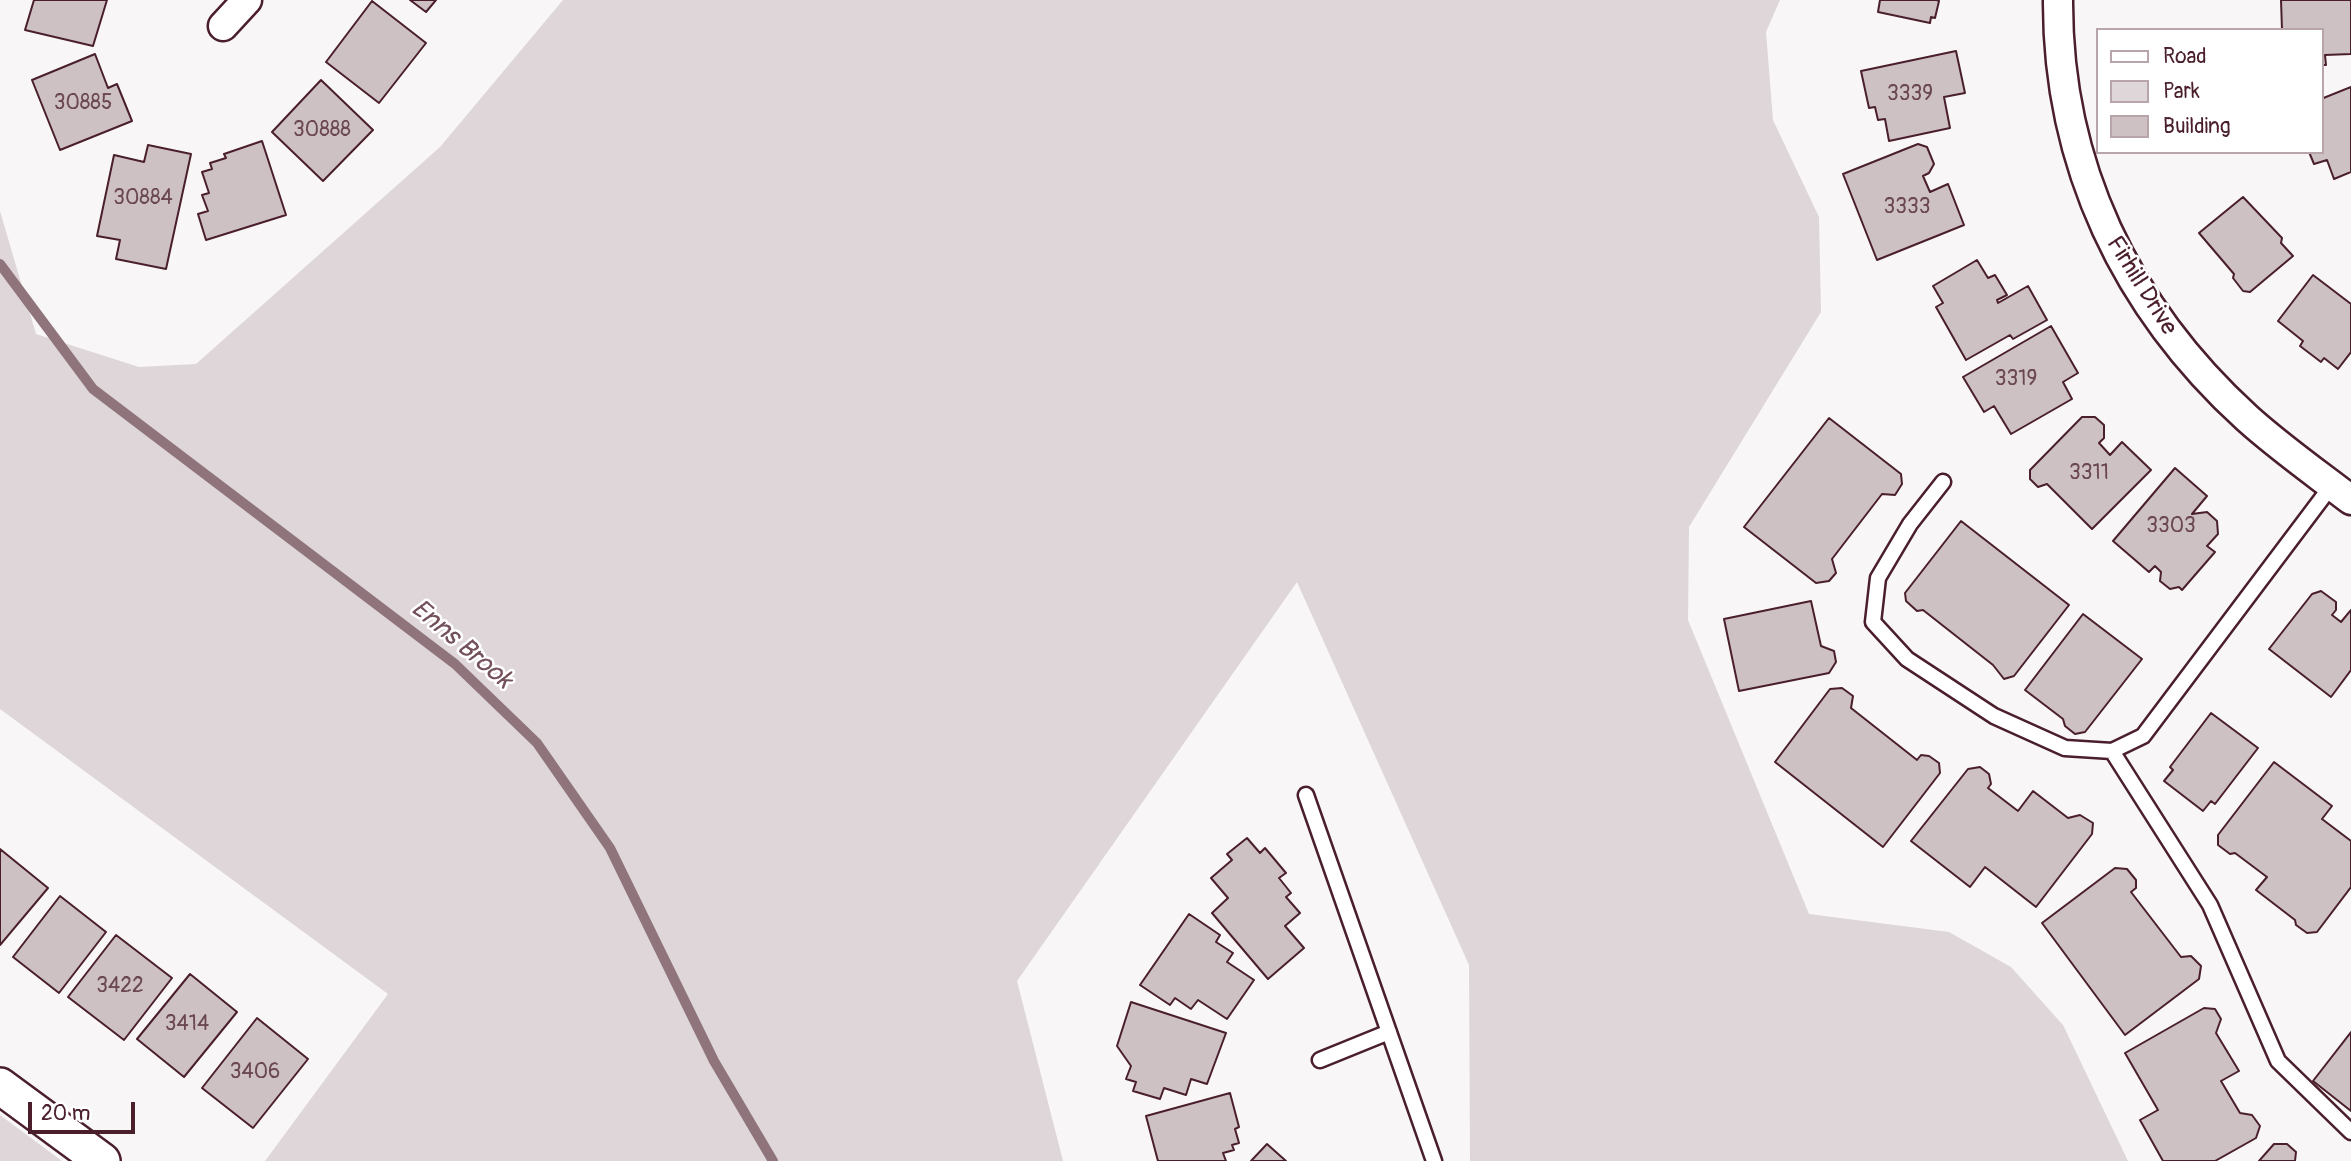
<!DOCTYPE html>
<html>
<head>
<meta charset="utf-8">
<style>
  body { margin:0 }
  #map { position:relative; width:2351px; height:1161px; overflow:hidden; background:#f8f6f7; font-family:Pangolin,sans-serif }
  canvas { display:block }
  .legend { position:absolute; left:2096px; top:28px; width:228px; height:126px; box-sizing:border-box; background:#fff; border:2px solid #b7a5aa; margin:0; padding:9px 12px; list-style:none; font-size:21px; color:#4a1f2b }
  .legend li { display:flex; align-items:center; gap:14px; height:35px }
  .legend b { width:35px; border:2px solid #b7a5aa }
  .scale { position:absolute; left:28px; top:1102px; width:107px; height:32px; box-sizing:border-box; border:4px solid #4a1f2b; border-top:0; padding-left:9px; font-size:21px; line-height:24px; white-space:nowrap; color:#4a1f2b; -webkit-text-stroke:5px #fff; paint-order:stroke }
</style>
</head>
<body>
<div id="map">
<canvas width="2351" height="1161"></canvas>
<ul class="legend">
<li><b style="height:9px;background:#fff"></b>Road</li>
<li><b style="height:19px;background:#ded6d9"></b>Park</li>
<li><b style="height:19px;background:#cdc1c4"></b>Building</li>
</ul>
<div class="scale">20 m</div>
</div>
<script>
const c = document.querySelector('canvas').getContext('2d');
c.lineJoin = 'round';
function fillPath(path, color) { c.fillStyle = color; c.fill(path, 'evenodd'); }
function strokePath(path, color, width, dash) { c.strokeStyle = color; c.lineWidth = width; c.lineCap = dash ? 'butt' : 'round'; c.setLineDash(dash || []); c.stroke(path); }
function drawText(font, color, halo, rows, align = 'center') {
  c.font = font + ' Pangolin,sans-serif'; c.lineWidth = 5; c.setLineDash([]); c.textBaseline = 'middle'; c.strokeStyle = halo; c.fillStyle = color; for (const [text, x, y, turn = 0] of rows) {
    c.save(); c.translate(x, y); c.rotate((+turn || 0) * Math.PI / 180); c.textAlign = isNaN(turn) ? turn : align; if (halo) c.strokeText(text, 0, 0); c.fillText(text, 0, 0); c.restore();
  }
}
fillPath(new Path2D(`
  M563,0H1780L1766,32L1773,120L1819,217L1821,312L1689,527L1688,620L1809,914L1949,932L2011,967L2063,1025L2128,1161H1470L1469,965L1297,582L1017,981L1063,1161H265L388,994L0,709V211L36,334L139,367L196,364L440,147Z
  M0,1115L62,1161H0Z`), '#ded6d9');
strokePath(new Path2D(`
  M0,264L93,389L455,664L537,743L610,848L714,1061L773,1161`), '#8f747b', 10);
const building = new Path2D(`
  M34,0H107L93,46L25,30Z
  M410,0H436L426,12Z
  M1880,0H1937L1939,1L1935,18L1931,17L1930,23L1878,12Z
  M2281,0H2351V54L2325,55L2326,65H2321V30H2282Z
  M372,1L426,43L379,103L326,62Z
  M1956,51L1965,93L1944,97L1950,128L1889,141L1885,119L1878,120L1875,107L1869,108L1861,71Z
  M95,54L108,88L117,84L132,121L60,150L32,80Z
  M321,80L373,130L323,181L272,132Z
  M2351,87V172L2334,179L2327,160L2314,164L2309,152H2321V99Z
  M262,141L286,215L206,240L198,214L208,211L202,195L209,193L202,172L212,169L210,163L226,158L224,154Z
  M1918,144L1927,147L1934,164L1929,173L1923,176L1930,192L1948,184L1964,225L1877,260L1843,174Z
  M148,145L191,154L166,269L116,259L120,240L97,236L114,155L144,162Z
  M2243,197L2282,238L2281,243L2293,256L2250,292L2243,291L2233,278L2234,274L2199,233Z
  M1977,260L1988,278L1995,275L2007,295L1997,300L1998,303L2028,286L2047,320L2013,339L2010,335L1966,360L1936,307L1943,303L1933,286Z
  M2313,275L2351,304V352L2338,369L2324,358L2321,362L2300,346L2303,341L2278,321Z
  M2051,326L2078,373L2063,382L2072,399L2011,434L1994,406L1984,412L1963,377Z
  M2082,417H2095L2104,425V438L2099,443L2110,455L2122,442L2151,470L2092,529L2047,484L2038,487L2030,479V470Z
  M1829,418L1901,474L1902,484L1895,495L1882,494L1832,559L1836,573L1829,581L1816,583L1744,527Z
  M2175,468L2207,496L2192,514L2207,512L2217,521L2218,534L2207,546L2215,552L2182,590L2179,587L2170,589L2160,581L2161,572L2155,566L2149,572L2113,541Z
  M1961,521L2069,605L2014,676L2004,679L1993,665L1923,610L1917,611L1906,601L1905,593Z
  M2321,591L2336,602V610L2332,615L2341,622L2351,610V670L2331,697L2269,649L2312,594Z
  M1811,601L1821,646L1834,651L1836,662L1829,673L1739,691L1724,619Z
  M2083,614L2142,659L2085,732L2075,734L2065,726L2063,719L2025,690Z
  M1842,688L1853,696L1851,708L1917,760L1921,755L1929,756L1939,763L1940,773L1883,847L1775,762L1830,689Z
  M2211,713L2258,748L2215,804L2211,801L2203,811L2164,781L2173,770L2170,767Z
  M2274,762L2332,806L2322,819L2351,841V887L2317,932L2307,933L2296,925L2295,920L2256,890L2267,877L2235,853L2230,854L2218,845V835Z
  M1980,767L1989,774L1991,784L1988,788L2018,811L2033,791L2068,818L2080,815L2093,823L2092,834L2036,907L1985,867L1970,887L1911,841L1968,769Z
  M1247,838L1260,853L1265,848L1286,873L1279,878L1291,893L1286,897L1300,913L1285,926L1304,948L1268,979L1212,913L1228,898L1211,878L1232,860L1227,854Z
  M0,849L48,888L0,945Z
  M2115,868L2127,869L2136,880V888L2131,892L2181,957L2191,956L2201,966L2199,979L2125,1035L2042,923Z
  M60,896L106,932L59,993L13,957Z
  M1189,914L1220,935L1216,942L1233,953L1227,962L1254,980L1227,1019L1198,1000L1191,1009L1175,998L1170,1005L1140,985Z
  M116,935L172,978L124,1040L68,997Z
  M190,974L237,1012L184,1077L137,1039Z
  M1131,1002L1226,1033L1207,1084L1191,1079L1186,1095L1164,1088L1160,1099L1133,1091L1136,1082L1126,1079L1131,1066L1117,1046Z
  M2204,1008L2215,1009L2221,1019L2216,1033L2239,1071L2221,1081L2240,1113L2252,1115L2260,1126L2256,1138L2215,1161H2163L2140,1120L2158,1110L2125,1053Z
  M257,1018L308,1059L253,1128L202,1088Z
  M2351,1032V1111L2313,1081Z
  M1230,1093L1239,1127L1235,1129L1239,1143L1232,1145L1234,1150L1223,1153L1226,1161H1158L1146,1116Z
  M1267,1144L1286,1161H1251Z
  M2274,1144H2287L2296,1152L2295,1161H2259Z`);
fillPath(building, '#cdc1c4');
strokePath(building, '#4a1f2b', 2);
const service = new Path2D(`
  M1943,482L1910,524L1878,578L1873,622L1907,659L1994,716L2065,748L2112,751L2143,736L2332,485
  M2112,751L2210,905L2278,1061L2351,1132
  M1306,795L1434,1161
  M1320,1060L1389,1032`);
const minor = new Path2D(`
  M2058,0C2057,164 2126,308 2247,418C2279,447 2316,473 2351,500
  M223,26L247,0`);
const tertiary = new Path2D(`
  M0,1086L102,1161`);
strokePath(service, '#4a1f2b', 19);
strokePath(minor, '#4a1f2b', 33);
strokePath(tertiary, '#4a1f2b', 40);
strokePath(service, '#fff', 14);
strokePath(minor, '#fff', 28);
strokePath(tertiary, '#fff', 35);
drawText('21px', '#6b4851', null, [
  ["3339",1910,95],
  ["30885",83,104],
  ["30888",322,131],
  ["30884",143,199],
  ["3333",1907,208],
  ["3319",2016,380],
  ["3311",2089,474],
  ["3303",2171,527],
  ["3422",120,987],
  ["3414",187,1025],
  ["3406",255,1073]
]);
drawText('24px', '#4a1f2b', '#fff', [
  ["Firhill Drive",2141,286,58]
]);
drawText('italic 26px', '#72515a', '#fff', [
  ["Enns Brook",461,645,40]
]);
</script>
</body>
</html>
